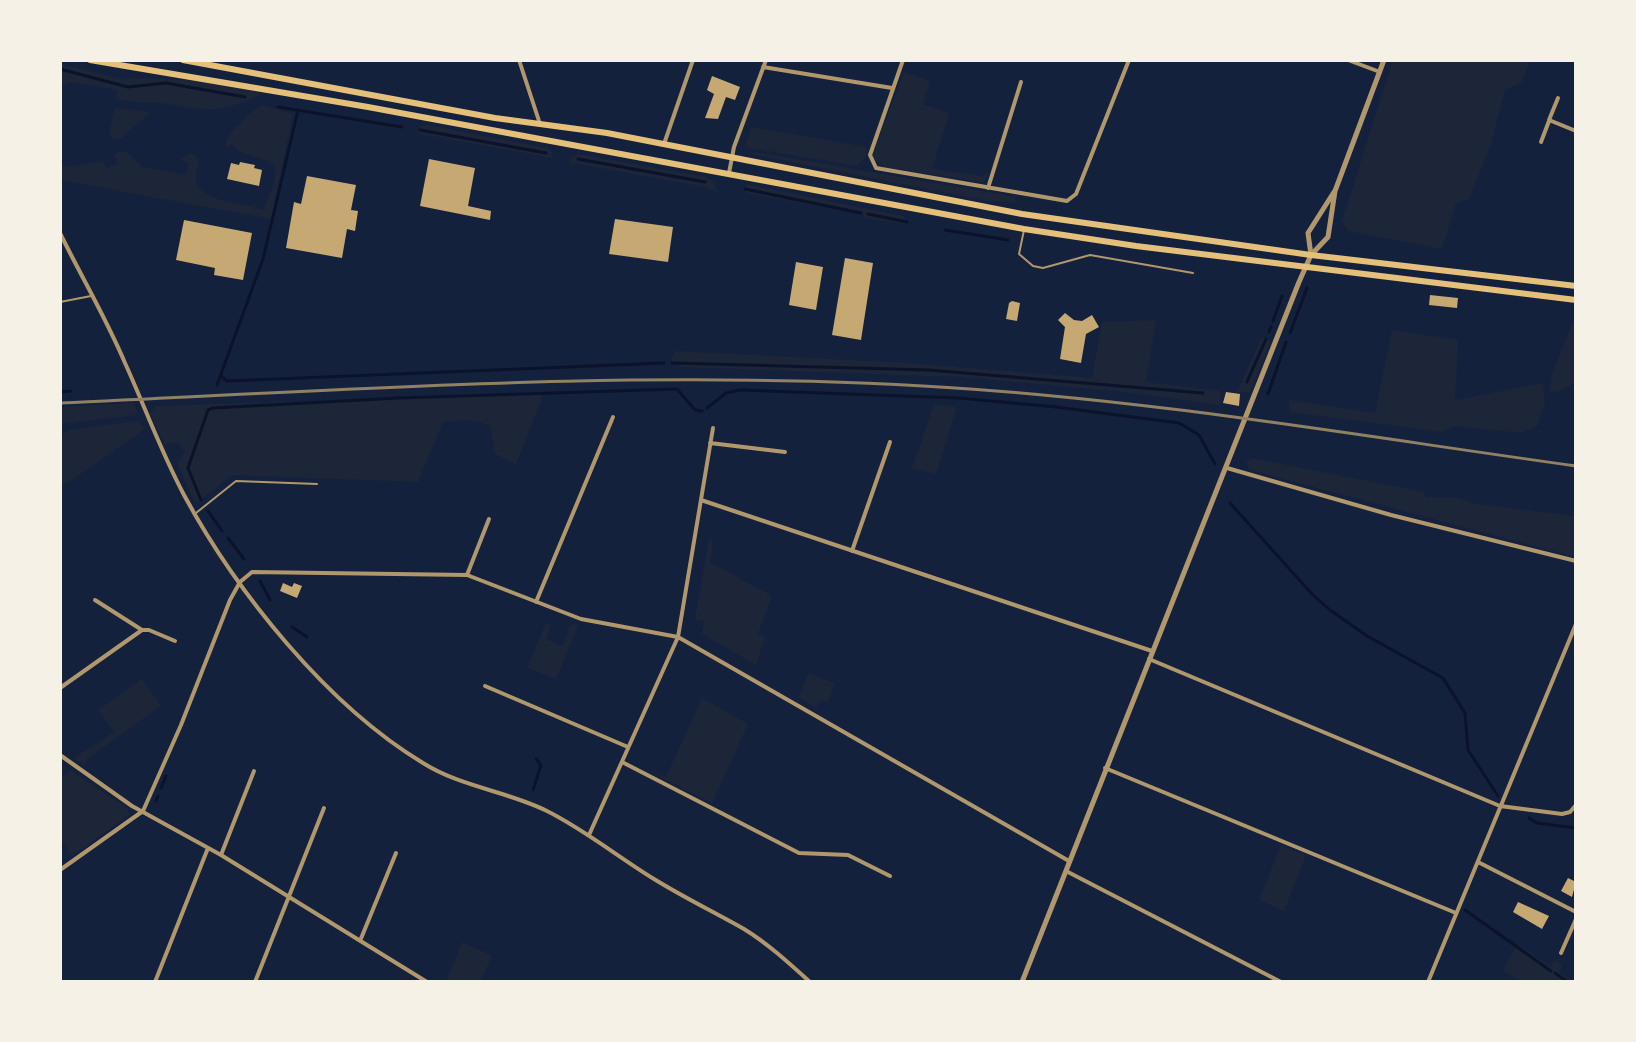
<!DOCTYPE html>
<html>
<head>
<meta charset="utf-8">
<style>
  body { margin:0 }
  #map { position:relative; width:1636px; height:1042px; overflow:hidden; background:#14213d; font-family:"DejaVu Sans",sans-serif }
  canvas { display:block }
  .frame { position:absolute; inset:0; border:62px solid #f6f1e7; pointer-events:none }
</style>
</head>
<body>
<div id="map">
<canvas width="1636" height="1042"></canvas>
<div class="frame"></div>
</div>
<script>
const c = document.querySelector('canvas').getContext('2d');
c.lineJoin = 'round';
function fillPath(path, color) { c.fillStyle = color; c.fill(path, 'evenodd'); }
function strokePath(path, color, width, dash) { c.strokeStyle = color; c.lineWidth = width; c.lineCap = dash ? 'butt' : 'round'; c.setLineDash(dash || []); c.stroke(path); }
fillPath(new Path2D(`
  M1393,60H1530L1521,83L1505,90L1490,147L1469,199L1456,203L1442,249L1348,231L1342,221Z
  M60,63L125,80L126,78C164,79 228,79 262,94C234,107 214,113 184,107C174,106 162,102 153,102C140,103 129,101 116,99L117,90L70,82L60,86Z
  M904,72L930,81L923,104L949,113L932,169L983,176L989,172L984,182L884,167L873,159V153Z
  M262,105L293,114L271,219L60,180V165L75,166L103,161L107,168L118,163L114,155L121,151L128,153L142,167L186,175L189,162L180,160L190,153L196,155L199,160C198,166 195,173 196,179C199,201 235,202 251,206L256,203L255,208L264,210C267,198 276,184 275,171C272,153 242,160 232,144L229,146L230,151L226,144C230,129 248,114 262,105Z
  M117,108L148,112L149,114L121,138L113,140L109,134L114,110Z
  M428,125L547,148L552,152V158L416,133L421,126Z
  M751,127L867,147L866,156L857,166L745,147Z
  M755,152L1011,196L1016,197L1015,202L988,201L751,154Z
  M579,154L706,177L714,182L717,192L704,187L573,163L571,168L570,159Z
  M746,184L903,216L908,222L906,224L866,218L862,214L745,193Z
  M1576,314V382L1560,391L1549,392L1553,372Z
  M1156,320L1146,382L1221,391L1220,405L1115,391L960,377L681,367L671,360L674,351L910,363L1092,378L1102,322Z
  M1392,330L1458,340L1455,400L1543,383L1545,402L1537,426L1521,433L1453,426L1443,432L1290,412L1289,400L1375,413Z
  M1262,337L1271,341L1250,392H1237Z
  M540,394L542,398L516,464L495,454L490,425L470,420L443,422L418,482L232,475L198,502L193,499L177,464L185,452L178,442L165,445L150,413L156,406Z
  M134,403L137,410L136,415L60,424V407Z
  M934,404L957,407L936,474L912,468Z
  M139,421L144,428L140,433L60,488V435L68,430Z
  M1252,458L1424,492L1426,497L1459,498L1475,504L1576,516V557L1250,470L1246,462Z
  M709,539L713,540L710,563C731,571 748,586 772,595L758,634L765,637L756,665L702,634L704,621L695,619Z
  M546,623L551,625L546,639L563,646L569,630L568,627L579,623L556,679L527,668Z
  M809,673L835,683L828,703L821,700L816,708L798,697Z
  M142,679L161,706L87,759L85,766L74,758L114,732L98,710Z
  M702,698L748,724L712,803L649,771L666,777Z
  M71,771L127,808L129,815L72,856L60,839V778Z
  M1281,845L1306,855L1284,911L1259,900Z
  M462,942L492,956L480,982H446Z
  M1517,944L1551,967L1554,960L1562,965L1559,972L1573,982H1523L1503,971Z`), '#1d2539');
strokePath(new Path2D(`
  M60,69L128,87L166,83L245,97
  M278,107L402,127
  M420,130L546,153
  M578,159L705,182
  M745,189L861,213
  M868,214L907,222
  M945,230L1008,240
  M1273,321L1282,296
  M1269,332L1271,327
  M1290,333L1307,288
  M672,363L929,370L1203,393
  M221,376L227,381L664,363
  M1247,382L1266,339
  M217,385L263,259L298,110
  M60,392L71,391
  M1268,394L1286,342
  M707,408L726,393L740,390L958,398L1056,407L1179,423L1199,435L1215,464
  M201,500L188,468L208,410L213,408L399,398L677,389L695,410L702,411
  M1230,503L1312,594L1330,610L1367,636L1443,678L1465,713L1468,750L1498,796
  M208,511L222,531
  M228,538L244,559
  M260,581L270,600
  M292,627L307,637
  M161,788L166,776
  M533,790L541,765L536,759
  M156,801L158,796
  M1529,818L1537,823L1576,828
  M1465,910L1551,971
  M1555,973L1568,982`), '#0b132b', 3);
fillPath(new Path2D(`
  M712,76L740,87L735,100L726,97L718,119L705,118L714,94L707,90Z
  M429,159L475,168L468,206L491,211L490,220L420,206Z
  M240,162L255,165L254,168L262,170L259,186L227,179L231,163L239,165Z
  M307,176L356,185L351,210L358,211L355,231L347,229L342,258L286,248L294,202L301,204Z
  M615,219L673,227L668,262L609,254Z
  M184,220L252,233L243,280L214,275L215,268L176,260Z
  M845,258L873,263L861,340L832,335Z
  M796,262L823,267L816,310L789,305Z
  M1430,295L1458,298L1457,308L1429,305Z
  M1012,301L1020,303L1017,321L1006,319L1009,303Z
  M1065,313L1074,320L1082,321L1092,315L1099,327L1086,334L1081,363L1060,359L1065,327L1058,320Z
  M1226,392L1240,394L1239,406L1223,403Z
  M283,583L292,587L294,583L302,586L297,598L280,591Z
  M1568,878L1576,882L1572,897L1561,891Z
  M1518,902L1549,916L1542,929L1513,912Z`), '#c6a872');
strokePath(new Path2D(`
  M1024,230L1019,254L1033,266L1043,268L1090,255L1193,273
  M60,302L91,296
  M196,513L236,481L317,484`), '#b1986c', 2);
strokePath(new Path2D(`
  M519,60L540,124
  M903,60L870,155L876,168L1067,201L1076,194L1129,60
  M1348,60L1380,72
  M763,67L892,88
  M1558,98L1549,120L1576,131
  M1541,142L1549,121
  M664,144L693,60
  M729,173L734,147L766,60
  M988,188L1021,82
  M60,233C81,276 106,318 125,363C145,407 161,452 184,495C237,593 327,705 423,763C461,787 507,791 547,811C585,830 618,857 654,879C683,897 714,912 744,929C767,943 789,963 810,982
  M710,443L785,452
  M1227,468L1391,515L1576,561
  M701,500L1152,651
  M852,551L890,442
  M467,575L489,519
  M95,600L142,630H149L175,641
  M536,602L613,417
  M1149,659L1500,806L1562,814L1570,812L1576,805
  M485,686L628,747
  M60,688L142,630
  M60,755L132,806L221,855L427,982
  M622,762L799,853L848,855L890,876
  M1105,768L1456,913
  M589,835L678,637L713,428
  M221,855L254,771
  M1478,862L1576,912
  M60,870L143,811L181,725L230,600L240,582L252,572L467,575L581,619L678,637L1069,861
  M1066,871L1281,982
  M360,941L396,853
  M1561,953L1576,919
  M155,982L208,848
  M255,982L324,808
  M1428,982L1576,624`), '#b1986c', 4);
strokePath(new Path2D(`
  M1311,255L1308,233L1334,192
  M1022,982L1299,282L1311,255L1328,237L1335,191L1384,60`), '#b1986c', 5);
strokePath(new Path2D(`
  M90,60L368,107L1024,229L1136,246L1576,300
  M183,60L495,118L607,133L1022,214L1311,255L1576,286`), '#e5c07b', 6);
strokePath(new Path2D(`
  M60,403C348,390 635,369 923,386C1142,398 1359,436 1576,466`), '#918062', 3);
</script>
</body>
</html>
